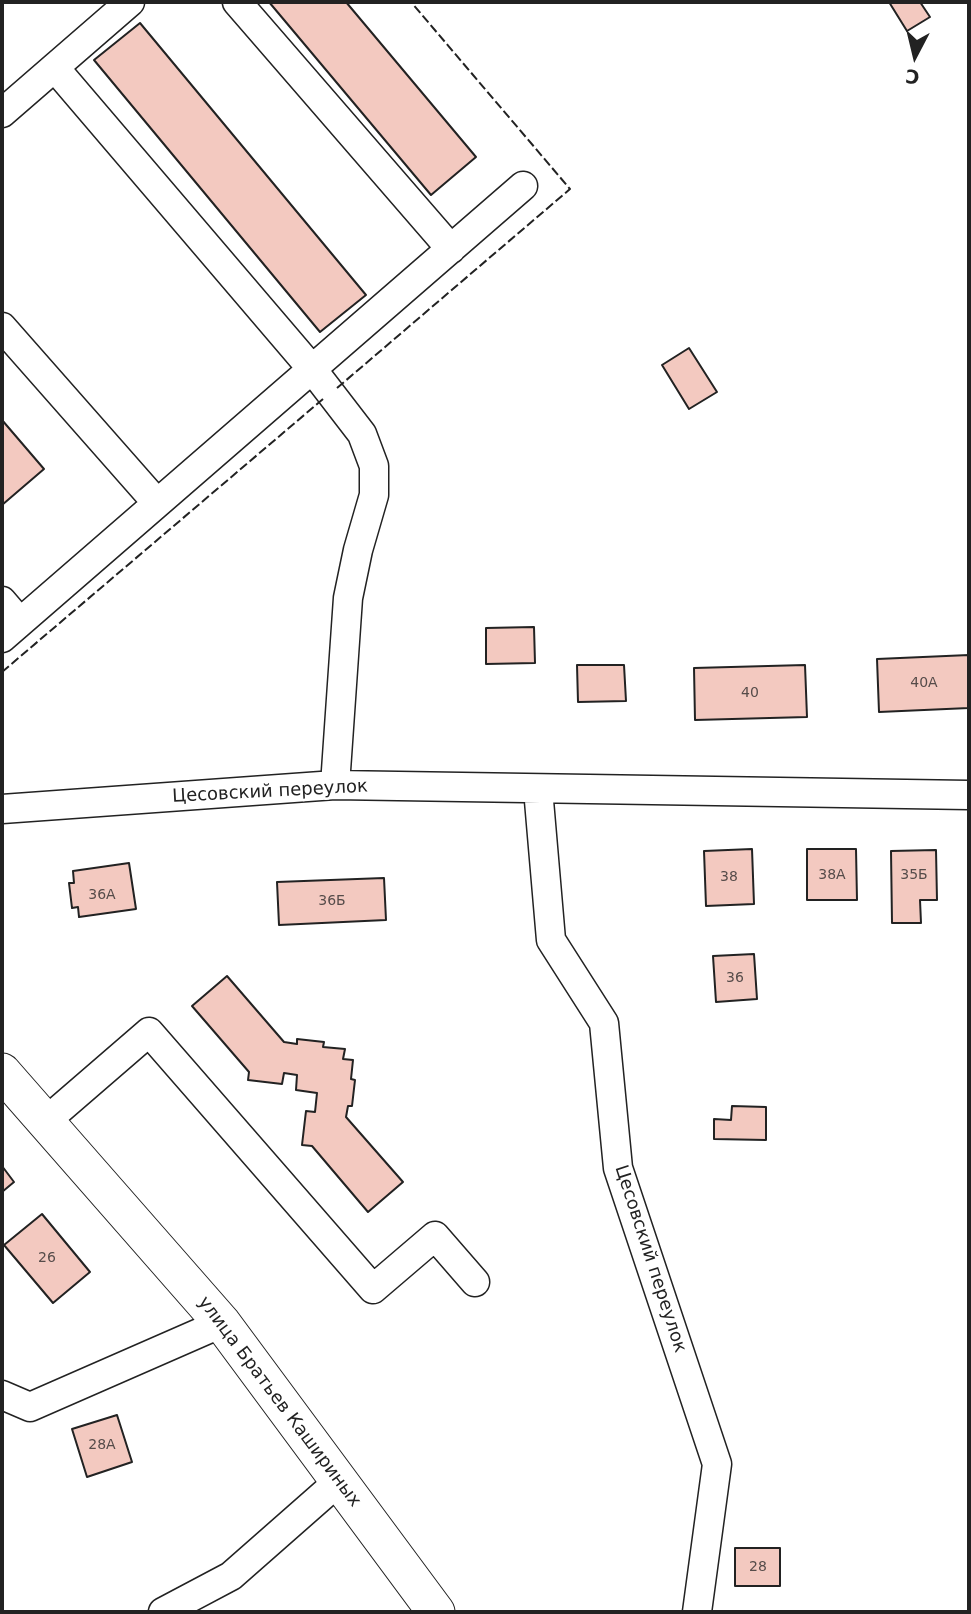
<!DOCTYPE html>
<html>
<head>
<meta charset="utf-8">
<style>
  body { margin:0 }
  #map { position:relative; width:971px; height:1614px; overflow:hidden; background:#fff; font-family:"DejaVu Sans",sans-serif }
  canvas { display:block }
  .frame { position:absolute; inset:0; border:4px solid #222; pointer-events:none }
  .north { position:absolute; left:880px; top:21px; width:70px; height:70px; -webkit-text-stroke:5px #fff; paint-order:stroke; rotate:187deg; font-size:19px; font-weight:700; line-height:28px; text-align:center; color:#222 }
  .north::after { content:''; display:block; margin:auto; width:24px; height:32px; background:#222; clip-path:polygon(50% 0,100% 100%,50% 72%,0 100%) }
</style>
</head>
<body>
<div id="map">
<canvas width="971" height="1614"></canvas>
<div class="frame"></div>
<div class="north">С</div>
</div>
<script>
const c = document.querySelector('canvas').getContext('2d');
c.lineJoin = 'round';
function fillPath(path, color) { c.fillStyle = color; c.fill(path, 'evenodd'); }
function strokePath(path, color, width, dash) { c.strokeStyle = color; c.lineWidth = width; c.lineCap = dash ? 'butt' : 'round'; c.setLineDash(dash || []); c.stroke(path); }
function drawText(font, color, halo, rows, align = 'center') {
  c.font = font + ' "DejaVu Sans",sans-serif'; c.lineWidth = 5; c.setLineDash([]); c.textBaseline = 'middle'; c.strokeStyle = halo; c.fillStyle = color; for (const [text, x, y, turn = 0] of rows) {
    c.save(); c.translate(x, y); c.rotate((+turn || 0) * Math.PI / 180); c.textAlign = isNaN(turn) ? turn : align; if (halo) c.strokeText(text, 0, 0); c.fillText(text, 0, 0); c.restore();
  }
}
const building = new Path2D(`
  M269,2H346L476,157L431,195Z
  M889,2H920L930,17L907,31Z
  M140,23L366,295L320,332L94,60Z
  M689,348L717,392L689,409L662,365Z
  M2,420L44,469L2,505Z
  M534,627L535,663L486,664V628Z
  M969,655V708L879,712L877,659Z
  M577,665H624L626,701L578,702Z
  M805,665L807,717L695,720L694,668Z
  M752,849L754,904L706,906L704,851Z
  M807,849H856L857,900H807Z
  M936,850L937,900H920L921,923H892L891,851Z
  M129,863L136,909L79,917L78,907L72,908L69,883H74L73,871Z
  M384,878L386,920L279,925L277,882Z
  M754,954L757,999L716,1002L713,956Z
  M227,976L284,1042L297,1044V1039L324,1042L323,1047L345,1049L343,1059L353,1060L351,1079L355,1080L352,1106H348L346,1117L403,1182L368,1212L312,1146L302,1145L306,1111L315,1112L317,1093L296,1090L297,1075L284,1073L282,1084L248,1080L249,1072L192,1006Z
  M732,1106L766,1107V1140L714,1139V1119L731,1120Z
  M2,1166L14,1182L2,1192Z
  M42,1214L90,1272L53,1303L4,1245Z
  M117,1415L132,1462L87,1477L72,1429Z
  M735,1548H780V1586H735Z`);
fillPath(building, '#f3c9c0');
strokePath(building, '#222', 2);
const minor = new Path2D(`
  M237,2L451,249
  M55,68L312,369L362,434L374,466V495L358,550L348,598L335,785
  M2,113L130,2
  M2,327L157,503
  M2,601L20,622
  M2,638L523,186
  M538,789L551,940L604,1023L618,1168L717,1464L697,1612
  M2,809L335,785L969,795
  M46,1121L149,1032L373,1289L435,1236L475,1282
  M2,1395L30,1407L222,1323
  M163,1612L231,1576L339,1481`);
const major = new Path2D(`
  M2,1072L222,1323L436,1612`);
strokePath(minor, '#222', 31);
strokePath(major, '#222', 39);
strokePath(minor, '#fff', 28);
strokePath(major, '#fff', 37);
strokePath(new Path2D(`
  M337,388L570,189L411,2
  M2,672L323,399`), '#222', 2, [9, 3.5]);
drawText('14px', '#564c4a', null, [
  ["40А",924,683],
  ["40",750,693],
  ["38А",832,875],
  ["35Б",914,875],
  ["38",729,877],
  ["36А",102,895],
  ["36Б",332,901],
  ["36",735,978],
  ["26",47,1258],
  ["28А",102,1445],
  ["28",758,1567]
]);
drawText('18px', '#222', '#fff', [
  ["Цесовский переулок",270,792,-3],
  ["Цесовский переулок",650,1259,72],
  ["улица Братьев Кашириных",279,1402,53]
]);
</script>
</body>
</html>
